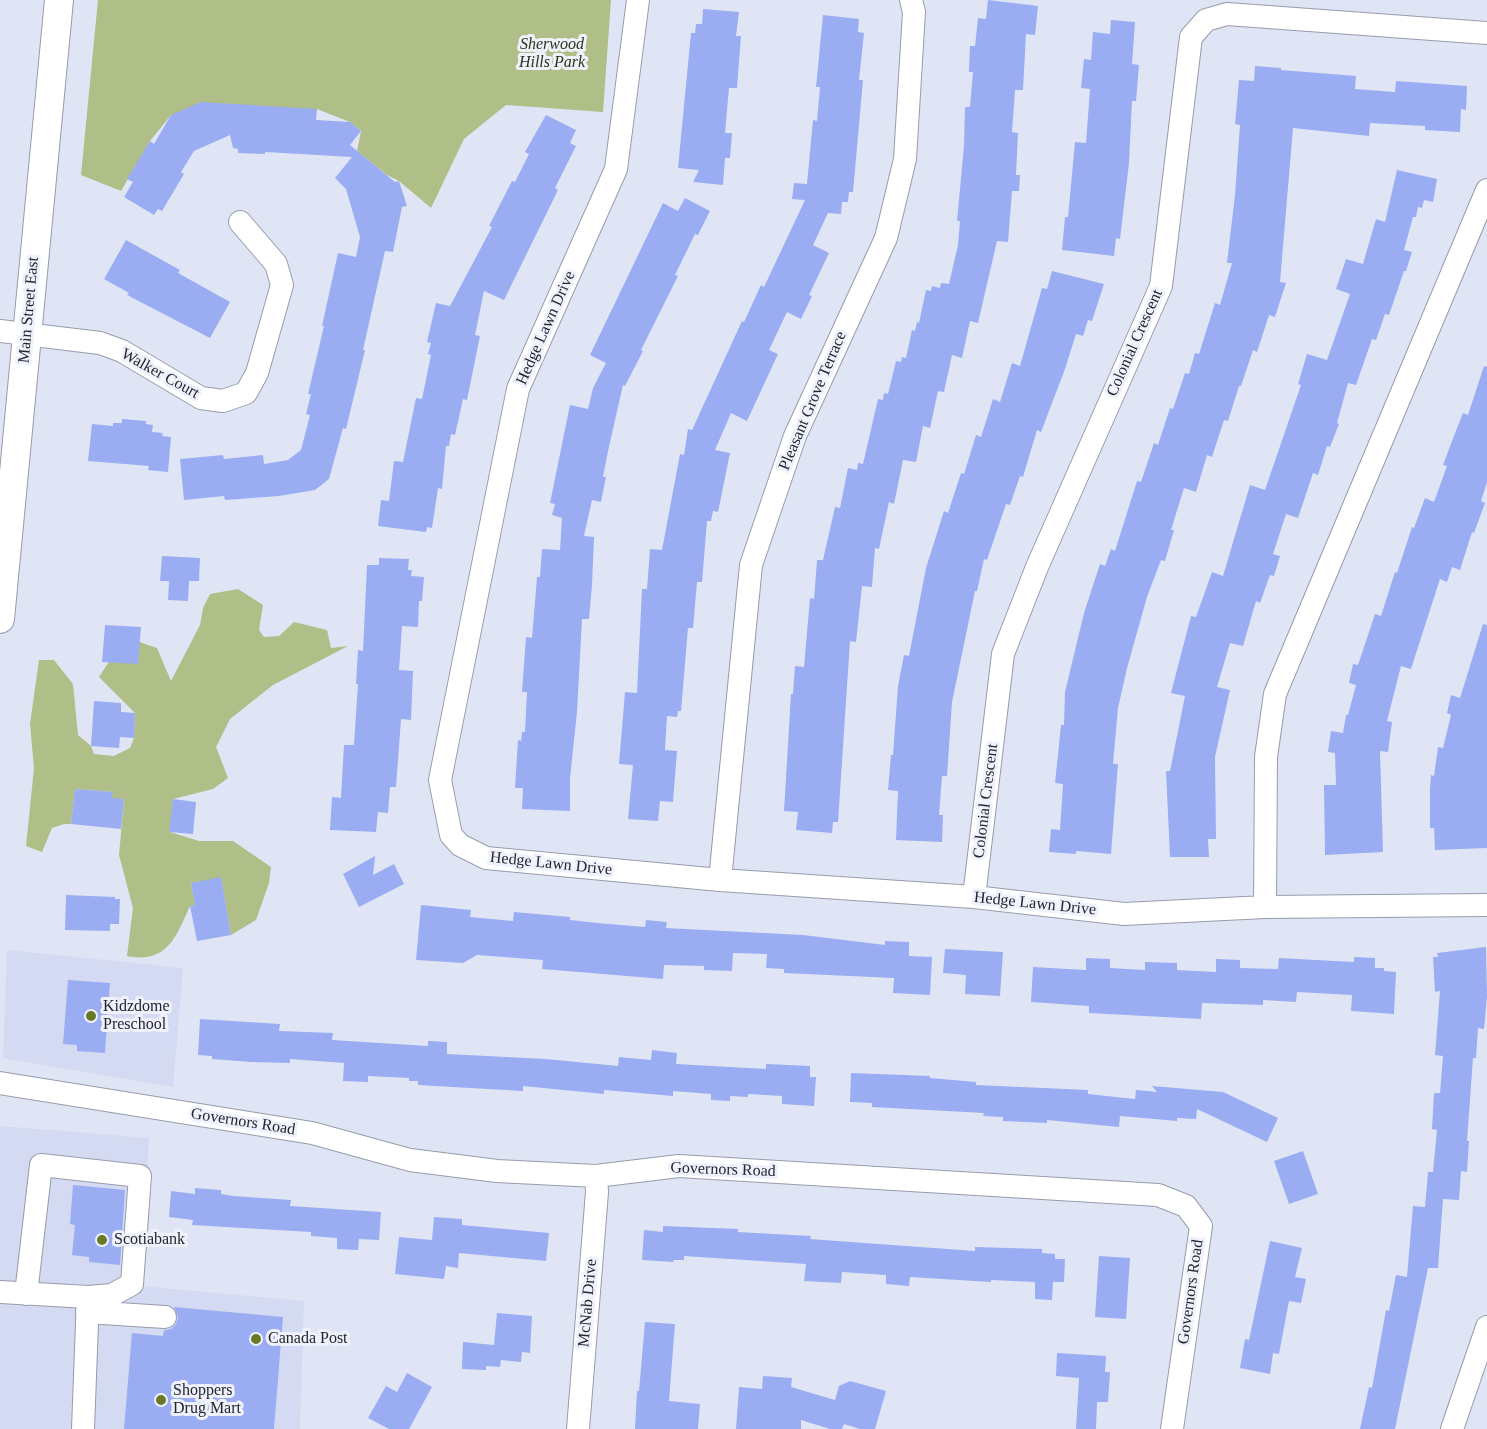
<!DOCTYPE html>
<html>
<head>
<meta charset="utf-8">
<style>
  body { margin:0 }
  canvas { display:block; background:#e0e5f5 }
</style>
</head>
<body>
<canvas width="1487" height="1429"></canvas>
<script>
const c = document.querySelector('canvas').getContext('2d');
c.lineJoin = 'round';
function fillPath(path, color) { c.fillStyle = color; c.fill(path, 'evenodd'); }
function strokePath(path, color, width, dash) { c.strokeStyle = color; c.lineWidth = width; c.lineCap = dash ? 'butt' : 'round'; c.setLineDash(dash || []); c.stroke(path); }
function drawText(font, color, halo, rows, align = 'center') {
  c.font = font + ' Georgia,serif'; c.lineWidth = 6; c.setLineDash([]); c.textBaseline = 'middle'; c.strokeStyle = halo; c.fillStyle = color; for (const [text, x, y, turn = 0] of rows) {
    c.save(); c.translate(x, y); c.rotate((+turn || 0) * Math.PI / 180); c.textAlign = isNaN(turn) ? turn : align; if (halo) c.strokeText(text, 0, 0); c.fillText(text, 0, 0); c.restore();
  }
}
fillPath(new Path2D(`
  M7,950L183,968L173,1087L3,1058Z
  M0,1126L149,1138L140,1286L304,1301L300,1429H0Z`), '#d3daf1');
fillPath(new Path2D(`
  M98,0H611L603,112L506,105L464,139L431,208L399,181L387,175L357,151L361,131L350,122L317,109L171,115L150,141L121,191L81,175Z
  M238,589L263,605L259,630L264,637L279,636L294,622L327,630L331,648L348,646L273,685L230,719L216,747L228,778L213,789L173,799L170,832L199,841H233L271,867L269,883L256,920L231,935L221,878L191,883L195,905L190,906C176,937 167,964 127,956L133,908L119,855L124,800L112,798V792L75,789L71,824H64L52,828L42,852L26,846L34,768L30,724L39,660H54L73,684L78,735L91,746L94,754L114,756L130,748L134,738L135,713L99,677L125,637L157,648L171,681L200,625L203,608L210,594Z`), '#b0be87');
fillPath(new Path2D(`
  M988,0L1038,6L1035,35L1026,34L1023,90H1015L1012,132L1018,133L1016,175H1020L1019,191H1012L1008,242L997,241L978,323L970,321L962,358L952,355L944,392L938,391L930,428L923,426L916,462L903,460L894,504L889,502L879,549L875,548L872,587L862,586L856,642L850,641L838,822H833L832,833L796,830L798,812L784,811L791,694H793L795,666L804,667L810,598L814,599L817,560H823L835,507L840,508L848,468L857,470L858,463L863,464L878,399L883,400L884,393L888,394L896,361L901,362L902,357L906,358L912,330L915,331L917,322L919,323L926,290L931,291L932,286L940,288L941,283L949,284L958,245L960,221H957L964,146L965,107H970L973,72H969L970,46H975L978,18L986,19Z
  M703,9L739,12L736,36H741L737,88H729L725,133H732L730,158H725L723,185L693,182L699,170L678,168L691,33H695L696,24H702Z
  M823,15L859,19L858,32L864,33L859,80H863L853,192H849L848,202H842L841,214L828,213L813,245L829,253L809,295L812,296L801,319L787,312L769,350L778,354L747,421L731,413L715,450L730,453L718,512L713,511L711,521H707L702,582H697L693,628H688L681,711H678L677,717L667,716L665,750L677,751L673,802L660,801L658,821L628,819L633,765L619,764L625,692L637,693L642,589H647L650,549L662,550L680,454L684,455L688,429L692,430L742,321L744,322L761,285L764,287L805,200L792,199L794,183L807,184L813,120L817,121L820,87H816Z
  M1111,20L1135,22L1132,64L1139,65L1136,101H1132L1129,163L1120,239L1116,238L1114,256L1062,250L1065,217H1068L1075,142L1086,143L1090,89L1081,88L1084,59L1091,60L1093,32L1110,34Z
  M1255,66L1281,68V70L1356,76L1355,89L1395,92L1396,81L1467,86L1466,110L1461,109L1460,132L1425,130V126L1370,123L1369,136L1293,128L1280,282L1286,283L1275,317L1269,315L1257,352L1253,350L1241,386H1239L1228,421L1224,420L1212,457L1207,455L1196,492L1184,488L1171,530H1174L1165,561L1161,560L1147,597L1127,668L1118,708L1113,764H1118L1111,854L1076,851V854L1049,852L1051,829L1060,830L1063,784L1055,783L1061,725H1064L1065,692L1084,613L1100,564L1105,566L1111,549L1115,551L1137,481L1141,482L1154,443L1158,445L1170,408L1173,409L1185,373L1189,374L1195,353L1199,354L1215,303L1220,305L1232,263H1227L1235,195L1240,125L1235,124L1239,80L1254,81Z
  M201,102L317,109L316,120L350,122L361,131L350,145L395,182L399,181L407,206L402,207L393,252L385,251L363,350H365L346,429L343,428L329,479L315,490L279,496L225,500L224,496L184,500L180,459L223,455L224,459L263,455L264,464L288,460L301,450L310,415L306,414L311,394H308L324,326H322L338,253L356,257L360,237L346,189L335,178L352,157L265,152V154L238,153V149L233,148L230,135L194,151L181,172L184,174L162,211L158,209L154,215L124,197L133,182L127,179L150,141L154,144L171,115Z
  M546,115L576,130L570,143L576,146L555,188L558,190L504,300L484,291L475,335L480,336L467,400L463,399L455,435L451,434L449,446H446L442,489L438,488L432,528L427,527L426,532L378,526L381,500L389,501L394,461L403,462L416,398L422,399L431,355L428,354L431,343L427,342L436,303L450,306L492,227L489,226L512,181L515,182L529,154L525,152Z
  M1397,170L1437,179L1433,202L1424,200L1422,208L1418,207L1416,217H1413L1404,250L1412,252L1406,271H1404L1389,315L1385,314L1376,340L1372,339L1356,385L1348,383L1337,423L1339,424L1330,447L1327,446L1318,475L1313,473L1298,518L1286,514L1273,554L1280,556L1274,576L1270,575L1260,603L1256,601L1243,646L1230,643L1217,687L1230,690L1215,757L1216,839H1208L1209,857H1170L1166,771H1170L1185,696L1171,693L1191,616L1196,617L1212,572L1223,576L1250,485L1265,490L1301,385L1298,384L1307,354L1327,360L1350,294L1336,289L1346,259L1363,264L1376,219L1385,222Z
  M685,198L710,211L698,235L695,234L675,275L678,276L641,350L643,351L625,386L623,385L608,451L603,477H606L601,502L592,500L584,536L594,537L592,585L589,619H582L577,712L570,778V811L522,809L523,788H515L518,740L521,741L522,732H525L527,692H522L526,637L532,638L537,577H540L542,549L560,550L562,518L552,515L555,504L550,503L570,405L588,409L593,388L606,363L590,355L663,203L678,211Z
  M126,240L180,270L178,273L230,302L210,338L127,295L129,293L104,279Z
  M1052,271L1104,284L1092,321L1088,320L1083,336L1076,334L1065,369L1041,432L1037,430L1023,477L1020,476L1010,505L1006,504L987,560L984,559L977,591H975L952,702L947,776H942L939,815H943L942,842L896,840L898,791L888,790L891,755H893L898,686L904,655L909,656L926,568L944,511L948,513L961,473L964,474L976,435L981,437L993,399L1000,402L1012,363L1020,366L1042,288L1047,289Z
  M1484,366L1487,367V482L1481,501L1485,503L1474,533L1472,532L1460,570L1452,567L1447,582L1440,579L1411,669L1401,666L1387,721L1392,722L1388,752L1380,751L1383,852L1325,855L1324,785H1336L1335,753L1328,752L1331,731L1343,733L1346,715H1348L1356,685L1349,683L1353,664L1358,665L1375,614L1381,616L1395,572L1397,573L1412,527L1414,528L1425,498L1434,502L1447,466L1443,465L1452,441L1463,413L1468,415Z
  M122,419L146,421V424L153,425L152,432L163,433L162,436L171,437L168,472L148,470L149,466L88,461L92,424L113,426V423H122Z
  M162,556L200,558L199,581H189L188,601L168,600L169,581H160Z
  M379,558L409,559L408,570H412L411,576L424,577L422,601H419L418,627L402,626L399,670L413,671L411,720L401,719L396,787H390L388,813L378,812L376,832L330,830L332,797L341,798L344,745H354L358,684H356L358,650L363,651L367,565H379Z
  M1483,624L1487,625V848L1435,850L1434,828H1430V789L1431,775L1434,776L1438,747L1443,748L1451,715L1447,713L1451,695L1460,698Z
  M105,625L141,627L138,664L102,662Z
  M94,701L121,703V712L135,713L134,738L120,737L119,748L91,746Z
  M75,789L113,792L112,798L124,799L121,829L71,824Z
  M173,799L196,802L193,834L169,832Z
  M375,856L373,875L394,864L404,884L359,907L343,874Z
  M221,877L231,935L197,941L190,906L195,905L191,883Z
  M66,895L115,897V899H120L119,924H110V931L65,930Z
  M421,905L471,910L470,917L513,921L514,912L570,917V920L597,923L645,927L646,920L667,922L666,928L803,935L885,945V941L909,942V956L932,957L930,995L893,993L894,978L784,973V969L766,968L767,954L733,953L732,971L704,970V966L664,965L663,979L542,969L543,960L477,955L463,963L416,960Z
  M1486,947L1487,997L1484,1029L1478,1028L1476,1058H1473L1467,1141H1469L1467,1172L1461,1171L1459,1200L1443,1199L1438,1268H1428L1395,1429H1360L1369,1387L1372,1388L1386,1310L1389,1311L1396,1275L1407,1277L1413,1206L1425,1207L1428,1172H1433L1437,1130L1432,1129L1434,1093H1440L1443,1056L1435,1055L1440,991L1435,992L1433,957H1438L1437,953Z
  M945,949L1003,952L1000,996L965,994L966,975L943,973Z
  M1354,957L1375,958V968H1384V971L1396,972L1394,1014L1351,1011L1352,995L1297,992L1296,1002L1263,1000V1005L1202,1003L1201,1019L1089,1013V1006L1031,1002L1033,967L1086,970V958L1110,959V968L1145,970V962L1177,963V970L1216,972V959L1240,960V968L1278,969L1279,958L1354,962Z
  M68,980L110,983L105,1053L77,1051V1045L63,1044Z
  M200,1019L280,1024L279,1031L333,1033L332,1040L428,1046V1041L447,1042V1054L546,1059L618,1066L619,1057L651,1060L652,1050L677,1053L676,1064L766,1069V1064L810,1066V1077H816L814,1106L782,1104V1096L748,1094V1097L730,1096V1101L711,1100V1094L673,1091V1096L604,1090V1094L523,1086V1091L418,1085V1081H409V1078L368,1076V1082L343,1081L344,1063L290,1059V1063L251,1062L212,1059V1056L198,1055Z
  M851,1073L930,1076V1078L976,1082V1085L1088,1090V1094L1135,1099L1136,1090L1157,1092L1152,1086L1223,1092L1278,1118L1267,1142L1197,1109L1196,1119L1177,1118V1121L1120,1116L1119,1127L1047,1120V1123L1003,1121V1117L983,1116L984,1113L872,1107V1103L850,1102Z
  M1303,1151L1318,1194L1289,1204L1274,1161Z
  M73,1185L125,1190L120,1265L89,1262V1257L72,1255L75,1225L70,1224Z
  M195,1188L221,1190V1194L233,1196L291,1200L290,1206L381,1212L379,1240L359,1239L358,1250L337,1249V1238L311,1236V1232L192,1225L193,1220L169,1217L171,1191L195,1194Z
  M434,1217L462,1219V1225L549,1233L546,1261L459,1253L458,1268L446,1266L444,1279L395,1274L399,1237L432,1240Z
  M663,1226L738,1229V1232L811,1236L810,1239L975,1251V1247L1042,1249V1253L1055,1254V1259H1065L1064,1282H1053L1052,1300L1035,1299V1282L991,1280V1282L910,1277L909,1286L886,1284V1275L842,1272L841,1283L804,1281L806,1264L684,1256V1260H673L674,1262L642,1260L644,1230L663,1232Z
  M1270,1241L1302,1248L1295,1277L1306,1279L1301,1303L1289,1301L1279,1354L1273,1353L1270,1374L1240,1368L1245,1339L1249,1340Z
  M1099,1256L1130,1258L1126,1319L1095,1317Z
  M174,1307L283,1317L274,1429H124L132,1333L163,1336L164,1330L171,1329L176,1324L178,1317Z
  M497,1313L532,1316L530,1353L522,1352L521,1362L501,1360L500,1367L486,1366V1370L462,1369L463,1342L494,1345Z
  M645,1322L675,1324L669,1401L700,1404L698,1429H635L637,1391H639Z
  M1057,1353L1106,1356L1105,1372H1110L1108,1402H1097L1096,1429H1076L1079,1378L1056,1376Z
  M407,1373L432,1387L409,1429H389L368,1418L386,1386L397,1392Z
  M763,1376L792,1378L791,1387L835,1400L839,1386L850,1381L886,1391L875,1429H860L844,1424L842,1429H830L801,1420V1429H736L739,1387L762,1389Z`), '#9aadf2');
const minor = new Path2D(`
  M638,0L616,169L518,389L440,780L451,835L460,845L486,858L720,880L974,897L1124,914L1265,907L1487,905
  M0,331L100,343L122,351L201,398L223,401L246,393L257,373L282,285L276,264L240,222
  M720,880L751,565L795,436L886,238L905,159L914,12L911,0
  M974,897L1003,654L1037,567L1161,286L1191,37L1206,20L1227,14L1487,33
  M1265,907L1266,757L1275,694L1487,190
  M0,1083L312,1133L410,1160L497,1171L596,1176L679,1166L1158,1195L1186,1206L1201,1226L1172,1429
  M0,1292L88,1297L83,1429
  M26,1294L41,1165L140,1176L132,1284L112,1295L88,1297
  M87,1312L165,1317
  M578,1429L597,1192L596,1176
  M1452,1429L1487,1327`);
const major = new Path2D(`
  M0,619L59,0`);
strokePath(minor, '#979cab', 24);
strokePath(major, '#979cab', 30);
strokePath(minor, '#fff', 22);
strokePath(major, '#fff', 28);
for (const [x, y, r, color] of [
  [91,1016,6,"#6a7927"],
  [102,1240,6,"#6a7927"],
  [256,1339,6,"#6a7927"],
  [161,1400,6,"#6a7927"]
]) { const dot = new Path2D(); dot.arc(x, y, r, 0, 2 * Math.PI); c.fillStyle = color; c.fill(dot); strokePath(dot, '#eff2fc', 2); }
drawText('italic 16px', '#2d3413', '#eff2fc', [
  ["Sherwood",552,45],
  ["Hills Park",552,63]
]);
drawText('16px', '#24262c', '#eff2fc', [
  ["Main Street East",29,310,-85],
  ["Hedge Lawn Drive",546,328,-66],
  ["Colonial Crescent",1135,343,-66],
  ["Walker Court",160,374,29],
  ["Pleasant Grove Terrace",813,401,-67],
  ["Colonial Crescent",986,801,-83],
  ["Hedge Lawn Drive",551,864,6],
  ["Hedge Lawn Drive",1035,904,6],
  ["Governors Road",243,1122,9],
  ["Governors Road",723,1170,2],
  ["Governors Road",1191,1292,-82],
  ["McNab Drive",588,1303,-85]
]);
drawText('16px', '#24262c', '#eff2fc', [
  ["Kidzdome",103,1007],
  ["Preschool",103,1025],
  ["Scotiabank",114,1240],
  ["Canada Post",268,1339],
  ["Shoppers",173,1391],
  ["Drug Mart",173,1409]
], 'left');
</script>
</body>
</html>
